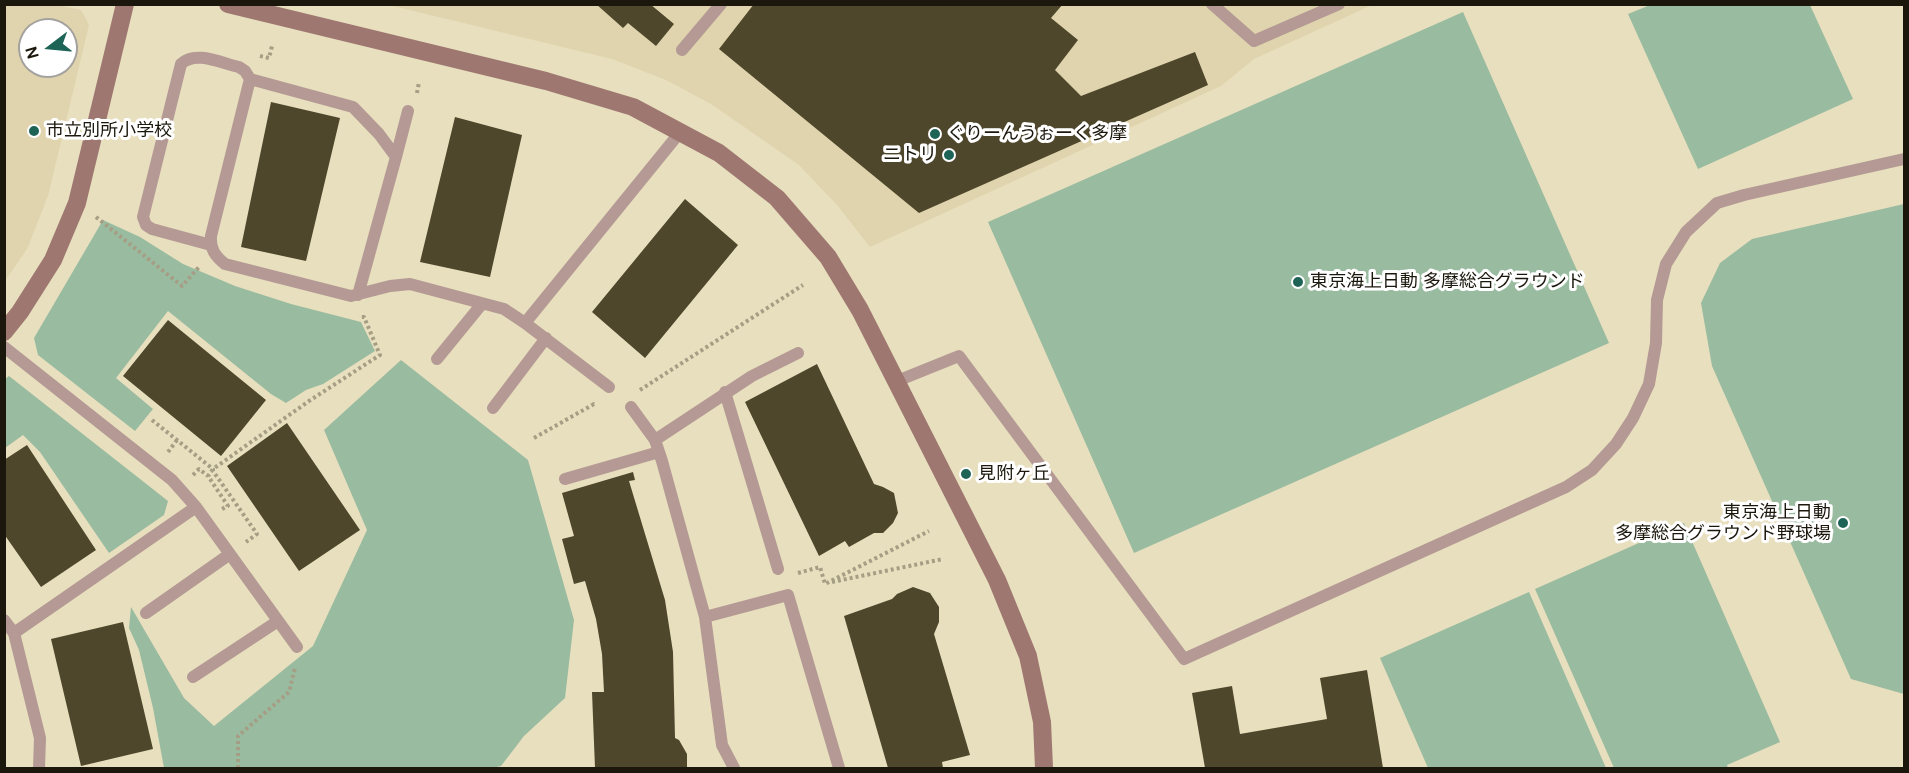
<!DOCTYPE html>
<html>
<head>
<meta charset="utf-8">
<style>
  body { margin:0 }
  #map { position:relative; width:1909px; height:773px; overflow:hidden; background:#e8dfbe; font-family:"DM Sans",sans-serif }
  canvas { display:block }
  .frame { position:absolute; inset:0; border:6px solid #1b170c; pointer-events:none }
  .north { position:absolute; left:18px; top:18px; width:60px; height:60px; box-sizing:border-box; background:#fff; border:2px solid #a4a29e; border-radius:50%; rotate:254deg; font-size:16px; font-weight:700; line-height:24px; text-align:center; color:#1b170c }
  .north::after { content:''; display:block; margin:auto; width:21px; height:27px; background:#1d6457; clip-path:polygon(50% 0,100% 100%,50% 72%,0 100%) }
</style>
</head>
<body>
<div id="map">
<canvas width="1909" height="773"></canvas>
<div class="frame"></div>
<div class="north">N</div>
</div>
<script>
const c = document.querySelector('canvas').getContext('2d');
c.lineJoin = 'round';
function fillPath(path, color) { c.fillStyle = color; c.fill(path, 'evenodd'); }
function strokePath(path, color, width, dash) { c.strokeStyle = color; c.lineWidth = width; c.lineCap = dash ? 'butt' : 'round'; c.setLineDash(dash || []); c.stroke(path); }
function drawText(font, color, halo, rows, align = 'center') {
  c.font = font + ' "DM Sans","Noto Sans JP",sans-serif'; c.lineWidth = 6; c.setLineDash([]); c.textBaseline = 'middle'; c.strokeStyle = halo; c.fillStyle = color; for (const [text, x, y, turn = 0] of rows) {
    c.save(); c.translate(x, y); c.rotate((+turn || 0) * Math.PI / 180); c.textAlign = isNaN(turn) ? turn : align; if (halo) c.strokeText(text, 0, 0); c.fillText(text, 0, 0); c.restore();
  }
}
fillPath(new Path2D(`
  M5,4L57,5L81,10L89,25L48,196L27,249L5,281ZM30,30H66V66H30Z
  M389,5H1372L1254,59L1221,86L870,247L837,205L799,165L711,104L666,80L612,59Z`), '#dfd4ad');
fillPath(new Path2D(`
  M1650,5H1810L1853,99L1698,169L1628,14Z
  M1463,12L1609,343L1134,553L988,222Z
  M1904,204V694L1851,679L1712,366L1701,303L1720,263L1752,239Z
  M103,220L140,237L183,264L235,286L291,304L361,322L375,351L323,384L306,390L286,403L271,394L168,311L116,378L153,409L135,431L38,355L34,338Z
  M401,360L528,460L574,620L565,698L524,736L501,766L492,768H164L153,708L139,650L129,628L131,607L184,698L214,726L313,646L367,530L324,430Z
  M9,376L168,501L164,515L109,553L40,452L23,435L5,448V379Z
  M1684,523L1780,742L1727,765L1728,768H1614L1535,589Z
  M1529,592L1606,768H1428L1380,658Z`), '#99bba0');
fillPath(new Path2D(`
  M596,4H650L674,24L656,46L628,23L623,28Z
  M754,4H1063L1051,18L1078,40L1055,70L1081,96L1195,52L1208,85L919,213L719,49Z
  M271,102L340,118L306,261L241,247Z
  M455,117L522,135L490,277L420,262Z
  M685,199L738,245L645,358L592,312Z
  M168,320L266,400L221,456L123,376Z
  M817,364L874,484L883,487L894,493L898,513L893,523L883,533H874L849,547L845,541L819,556L745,402Z
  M287,423L360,530L299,571L227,466Z
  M27,445L96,550L41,587L4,534V460Z
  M633,472L635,480L629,481L665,600L673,652L675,738L679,740L687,754V768H595L592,692H604L602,654L596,619L585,581L574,584L562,539L574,536L562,493Z
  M913,587L930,593L939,607V622L934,634L970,755L942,762L943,768H888L844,616L892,599L897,594Z
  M123,622L153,749L81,766L51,639Z
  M1367,670L1383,768H1205L1192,693L1232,686L1240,734L1327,719L1320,678Z`), '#4f472c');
strokePath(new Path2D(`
  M260,56L269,58L272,46
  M417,93L419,82
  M96,217L182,286L199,267
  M640,390L803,285
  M152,420L213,469V471L257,534L246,542
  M534,438L594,404L596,405
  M168,452L177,440
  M193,475L199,469L208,476
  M222,509L228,506L208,476L213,469L309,401L380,355L364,317H359
  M798,573L820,567L825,584L929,531
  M832,582L943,559
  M238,768V736L289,692L295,668`), '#a59e84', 4, [3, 3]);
strokePath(new Path2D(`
  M1212,4L1254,41L1339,4
  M682,50L721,4
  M396,157L408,111
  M211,245L152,229L146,225L143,217L181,64C195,50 221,63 239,67L245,71L250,79
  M358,295L396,157L379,134L353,107L250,79L211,236C210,249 215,256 225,264L351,296L390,286L410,284L504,309L525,323L681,131
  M525,323L609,387
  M4,347L172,480L196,507L297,647
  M437,359L481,305
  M897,381L959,356L1184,659L1566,487L1592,470L1616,444L1633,418L1649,384L1656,343L1657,300L1666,264L1686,232L1717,203L1744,195L1904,159
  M725,392L778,569
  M631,407L655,440L662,461L705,617L722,745L734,768
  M493,408L546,338
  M655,440L752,376L798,353
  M565,479L659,452
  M146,613L230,554
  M705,617L788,595L839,768
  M4,620L14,633L40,738L39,768
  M14,633L196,507
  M193,677L278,621`), '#b49994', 12);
strokePath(new Path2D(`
  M228,4L546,81L633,107L719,153L777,198L828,257L860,310L997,580L1028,656L1042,722L1044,768
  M4,332L20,312L53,260L77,203L125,4`), '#9e7771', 18);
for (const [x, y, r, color] of [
  [34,131,6,"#1d6457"],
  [935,134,6,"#1d6457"],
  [949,155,6,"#1d6457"],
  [1298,282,6,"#1d6457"],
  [966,474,6,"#1d6457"],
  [1843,523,6,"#1d6457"]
]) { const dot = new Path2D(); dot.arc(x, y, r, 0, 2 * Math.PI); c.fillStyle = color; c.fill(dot); strokePath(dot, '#fff', 2); }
drawText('18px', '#1b170c', '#fff', [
  ["市立別所小学校",46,131],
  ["ぐりーんうぉーく多摩",947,134],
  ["ニトリ",937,155,"right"],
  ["東京海上日動 多摩総合グラウンド",1310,282],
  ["見附ヶ丘",978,474],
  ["東京海上日動",1831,513,"right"],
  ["多摩総合グラウンド野球場",1831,534,"right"]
], 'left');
</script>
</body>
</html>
